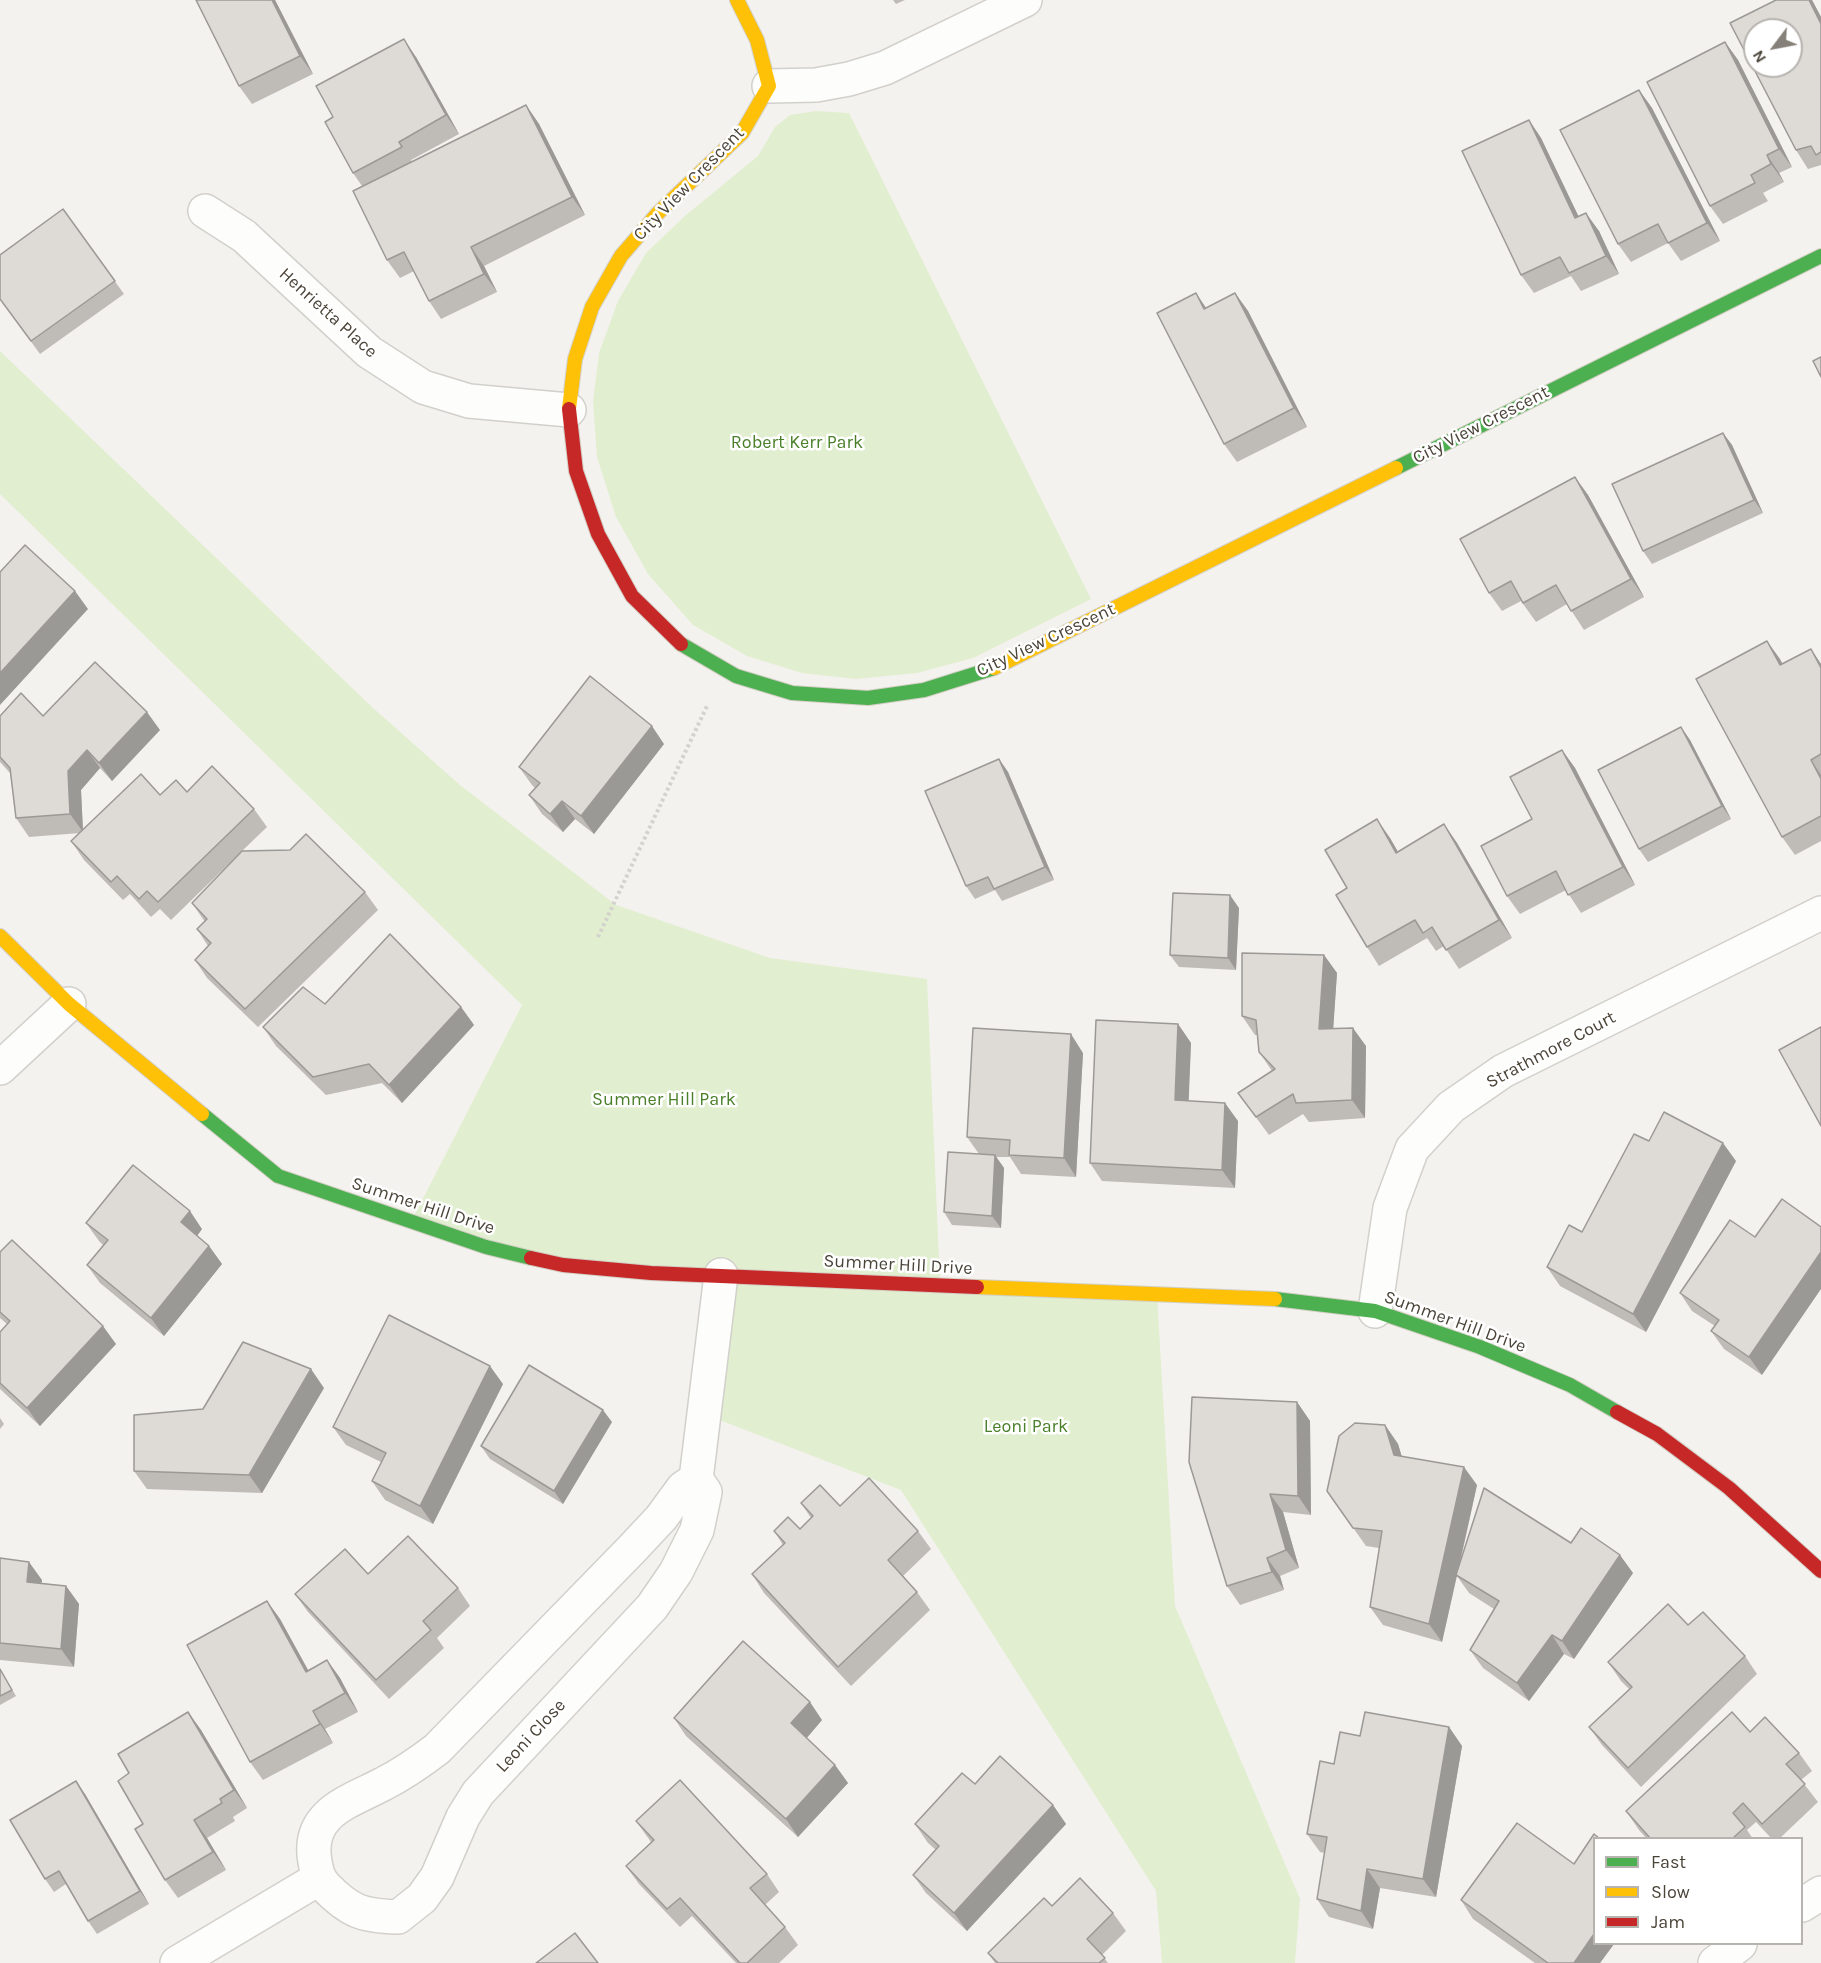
<!DOCTYPE html>
<html>
<head>
<meta charset="utf-8">
<style>
  body { margin:0 }
  #map { position:relative; width:1821px; height:1963px; overflow:hidden; background:#f4f2ee; font-family:Karla,sans-serif }
  canvas { display:block }
  .legend { position:absolute; left:1593px; top:1837px; width:210px; height:108px; box-sizing:border-box; background:#fff; border:2px solid #b7b4b0; margin:0; padding:8px 10px; list-style:none; font-size:18px; color:#4b4439 }
  .legend li { display:flex; align-items:center; gap:12px; height:30px }
  .legend b { width:30px; border:2px solid #b7b4b0 }
  .north { position:absolute; left:1743px; top:18px; width:60px; height:60px; box-sizing:border-box; background:#fff; border:2px solid #b7b4b0; border-radius:50%; rotate:238deg; font-size:16px; font-weight:700; line-height:24px; text-align:center; color:#4b4439 }
  .north::after { content:''; display:block; margin:auto; width:21px; height:27px; background:#868178; clip-path:polygon(50% 0,100% 100%,50% 72%,0 100%) }
</style>
</head>
<body>
<div id="map">
<canvas width="1821" height="1963"></canvas>
<ul class="legend">
<li><b style="height:8px;background:#4caf50"></b>Fast</li>
<li><b style="height:8px;background:#ffc107"></b>Slow</li>
<li><b style="height:8px;background:#c62828"></b>Jam</li>
</ul>
<div class="north">N</div>
</div>
<script>
const c = document.querySelector('canvas').getContext('2d');
c.lineJoin = 'round';
function fillPath(path, color) { c.fillStyle = color; c.fill(path, 'evenodd'); }
function strokePath(path, color, width, dash) { c.strokeStyle = color; c.lineWidth = width; c.lineCap = dash ? 'butt' : 'round'; c.setLineDash(dash || []); c.stroke(path); }
function drawText(font, color, halo, rows, align = 'center') {
  c.font = font + ' Karla,sans-serif'; c.lineWidth = 5; c.setLineDash([]); c.textBaseline = 'middle'; c.strokeStyle = halo; c.fillStyle = color; for (const [text, x, y, turn = 0] of rows) {
    c.save(); c.translate(x, y); c.rotate((+turn || 0) * Math.PI / 180); c.textAlign = isNaN(turn) ? turn : align; if (halo) c.strokeText(text, 0, 0); c.fillText(text, 0, 0); c.restore();
  }
}
fillPath(new Path2D(`
  M816,111L849,113L1091,599L973,658L917,673L856,679L802,673L747,656L693,625L648,574L616,517L597,457L593,401L599,353L618,301L646,253L686,215L758,156L775,127L790,115Z
  M0,351L372,707L460,785L616,905L770,958L927,979L940,1284L1157,1294L1175,1606L1300,1899L1295,1963H1162L1156,1891L901,1490L704,1414L721,1275L563,1265L411,1222L522,1005L0,494Z`), '#e1eecf');
const street = new Path2D(`
  M769,86L816,85L849,79L885,68L1025,0
  M205,211L244,236L369,352L423,387L469,401L569,410
  M0,1068L69,1004
  M1375,1311L1390,1208L1412,1149L1451,1107L1503,1071L1821,913
  M696,1479L683,1488L661,1518L631,1550L437,1749C420,1762 403,1774 383,1784C349,1802 306,1813 315,1862C317,1872 318,1878 325,1886C350,1912 363,1916 398,1917L422,1898L437,1877L463,1817L478,1793L652,1607L676,1572L697,1530L705,1492L696,1479L721,1275
  M1802,1905L1821,1893
  M177,1963L318,1879
  M1715,1963L1740,1944`);
const fast = new Path2D(`
  M1396,468L1821,256
  M681,644L736,676L792,693L868,698L924,690L994,668
  M202,1114L278,1176L486,1247L531,1258
  M1275,1299L1375,1311L1480,1347L1570,1385L1617,1412`);
const slow = new Path2D(`
  M569,409L575,359L592,307L621,256L658,213L742,133L769,86L757,40L737,0
  M994,668L1396,468
  M0,936L69,1004L202,1114
  M977,1287L1275,1299`);
const jam = new Path2D(`
  M569,409L576,471L598,534L632,596L681,644
  M531,1258L563,1265L651,1273L977,1287
  M1617,1412L1657,1434L1729,1488L1821,1571`);
strokePath(street, '#d2d0cb', 36);
strokePath(fast, '#d3cfc5', 16);
strokePath(slow, '#d3cfc5', 16);
strokePath(jam, '#d3cfc5', 16);
strokePath(new Path2D(`
  M598,937L707,706`), '#d3d2cc', 4, [3, 3]);
strokePath(street, '#fdfdfc', 33);
strokePath(fast, '#4caf50', 14);
strokePath(slow, '#ffc107', 14);
strokePath(jam, '#c62828', 14);
fillPath(new Path2D(`
  M275,0L313,74L252,104L239,86Z
  M893,0H905L896,4Z
  M1776,0H1812L1821,17V165L1808,169L1796,150Z
  M1725,42L1738,60L1792,167L1779,173L1784,182L1763,193L1768,201L1723,224L1710,206Z
  M416,57L459,134L411,160L412,162L526,105L539,124L585,215L484,266L497,292L441,319L429,301L414,271L400,278L387,260L362,186L353,173Z
  M1639,90L1652,108L1720,241L1681,261L1668,243L1631,262L1618,244Z
  M1529,120L1541,138L1578,216L1599,231L1619,274L1581,291L1571,276L1534,293L1521,275Z
  M63,209L124,294L40,354L0,299Z
  M1196,293L1206,308L1235,293L1248,311L1307,427L1237,462L1224,444Z
  M1723,433L1732,445L1763,513L1652,564L1643,551Z
  M1575,477L1588,495L1644,597L1584,630L1567,604L1536,622L1521,601L1502,611L1489,593Z
  M1767,641L1782,664L1811,649L1821,664V841L1795,855L1782,837Z
  M0,716H43L160,730L112,781L100,768L81,790L83,830L160,795L187,792L254,809L267,827L242,851L365,892L378,910L258,1027L207,978L195,960L208,946L197,929L205,922L192,903L239,854L171,920L160,909L151,917L130,894L123,900L84,860L71,841L80,833L29,837L16,818L10,773L0,762Z
  M1681,727L1690,740L1731,819L1648,862L1639,849Z
  M664,744L594,834L575,819L563,832L542,814L529,795L535,788L532,785L519,767Z
  M1562,750L1575,768L1635,885L1581,913L1566,890L1520,914L1507,896L1532,819Z
  M999,759L1008,772L1054,880L1002,901L995,890L975,899L966,886Z
  M1444,824L1457,843L1512,938L1459,969L1444,946L1436,951L1427,938L1379,966L1367,947L1347,888L1390,838L1398,852Z
  M1239,908L1236,970L1179,967L1170,955Z
  M1324,955L1337,973L1333,1029L1366,1046L1365,1118L1309,1122L1303,1114L1269,1135L1238,1093L1272,1071L1259,1052L1258,1035H1255L1242,1016Z
  M461,1007L474,1025L402,1103L382,1083L326,1095L276,1046L263,1027Z
  M1178,1024L1191,1043L1188,1101L1238,1121L1235,1188L1102,1181L1090,1163Z
  M1083,1053L1076,1177L1021,1174L1010,1157H996L1004,1168L1001,1228L952,1225L944,1212L979,1154L967,1137Z
  M1649,1141L1736,1161L1646,1332L1560,1286L1547,1267L1582,1232Z
  M1730,1220L1762,1375L1724,1349L1711,1331L1715,1326L1692,1311L1680,1293Z
  M86,1223L202,1229L197,1236L209,1246L222,1264L164,1336L100,1283L87,1265L103,1245L99,1241Z
  M0,1252L116,1344L40,1426L0,1389V1332L7,1324L0,1318Z
  M503,1384L433,1524L385,1500L372,1481L381,1462L346,1445L333,1427Z
  M324,1388L262,1493L147,1489L134,1471L203,1409Z
  M1297,1402L1310,1421L1311,1515L1283,1512L1299,1568L1280,1576L1284,1590L1240,1605L1227,1586Z
  M0,1418L4,1424L0,1429Z
  M612,1422L563,1504L490,1459L481,1446Z
  M1385,1425L1398,1444L1402,1457L1477,1485L1459,1568L1571,1543L1633,1573L1574,1659L1564,1654L1529,1701L1483,1668L1470,1650L1494,1609L1469,1593L1457,1576L1442,1642L1383,1625L1370,1607L1379,1548L1366,1546L1327,1491Z
  M801,1503L840,1506L918,1531L931,1549L903,1576L917,1592L930,1610L851,1686L764,1593L752,1574L783,1545L774,1531L800,1529L811,1518Z
  M0,1558L42,1580L41,1583L66,1586L79,1604L74,1667L0,1660Z
  M458,1588L470,1606L437,1638L444,1648L389,1699L308,1612L295,1594Z
  M267,1601L280,1619L308,1670L327,1660L340,1678L358,1712L325,1729L333,1743L263,1780L250,1762Z
  M1688,1625L1745,1656L1757,1674L1641,1787L1602,1745L1589,1727L1629,1689L1621,1681L1608,1662Z
  M0,1669L16,1696L0,1705Z
  M188,1712L201,1730L247,1808L233,1817L235,1821L207,1838L226,1870L178,1898L165,1880L143,1824L129,1773Z
  M674,1718L822,1720L807,1738L835,1765L848,1783L798,1837L686,1736Z
  M1449,1727L1462,1746L1436,1897L1380,1888L1373,1929L1329,1917L1317,1899L1325,1853L1320,1852L1307,1834L1334,1764L1360,1736Z
  M1750,1732L1799,1753L1812,1771L1801,1780L1818,1802L1779,1839H1772L1756,1822L1747,1830L1753,1839H1647L1639,1830L1626,1811Z
  M975,1784L1053,1805L1066,1824L967,1931L926,1893L913,1875L936,1850L928,1843L915,1824Z
  M85,1794L149,1904L97,1934L88,1921L66,1884L54,1892L45,1879Z
  M636,1821L767,1874L779,1892L765,1905L785,1927L798,1945L779,1963H736L692,1916L680,1927L639,1884L626,1866L651,1842Z
  M1574,1864L1614,1944L1600,1963H1535L1473,1919L1461,1900Z
  M1052,1906L1113,1913L1126,1931L1102,1955L1108,1963H995L988,1953Z`), '#bfbcb8');
fillPath(new Path2D(`
  M272,0H275L313,74L300,56Z
  M1809,0H1812L1821,17V24Z
  M404,39L416,57L459,134L446,115Z
  M1725,42L1738,60L1792,167L1779,149Z
  M1639,90L1652,108L1720,241L1707,223Z
  M526,105L539,124L585,215L572,197Z
  M1529,120L1541,138L1588,236L1575,218Z
  M1767,155L1779,173L1784,182L1771,164Z
  M1586,213L1599,231L1619,274L1606,256Z
  M471,247L484,266L497,292L484,274Z
  M1196,293L1208,311L1204,309Z
  M1235,293L1248,311L1307,427L1294,408Z
  M1723,433L1732,445L1763,513L1754,500Z
  M1575,477L1588,495L1644,597L1631,579Z
  M75,591L88,609L0,705V673Z
  M1767,641L1780,659L1793,684L1780,665Z
  M1811,649L1821,664V668Z
  M147,712L160,730L112,781L99,763Z
  M652,726L664,744L594,834L581,816Z
  M1681,727L1690,740L1731,819L1722,806Z
  M87,750L100,768L81,790L83,832L70,814L68,771Z
  M1562,750L1575,768L1635,885L1623,867Z
  M999,759L1008,772L1054,880L1045,867Z
  M1811,760L1821,775V779Z
  M562,801L575,819L563,832L550,814Z
  M1377,819L1390,838L1409,871L1396,853Z
  M1444,824L1457,843L1512,938L1499,920Z
  M1230,895L1239,908L1236,970L1228,958Z
  M1324,955L1337,973L1332,1047L1319,1029Z
  M461,1007L474,1025L402,1103L389,1085Z
  M1178,1024L1191,1043L1188,1118L1175,1100Z
  M1353,1028L1366,1046L1365,1118L1352,1100Z
  M1071,1034L1083,1053L1076,1177L1064,1158Z
  M1225,1103L1238,1121L1235,1188L1222,1170Z
  M1723,1143L1736,1161L1646,1332L1633,1314Z
  M995,1155L1004,1168L1001,1228L992,1216Z
  M190,1211L202,1229L194,1240L181,1222Z
  M209,1246L222,1264L164,1336L151,1318Z
  M1821,1252V1289L1762,1375L1749,1357Z
  M103,1326L116,1344L40,1426L27,1408Z
  M490,1366L503,1384L433,1524L420,1506Z
  M311,1369L324,1388L262,1493L249,1475Z
  M1297,1402L1310,1421L1311,1515L1298,1496Z
  M603,1410L612,1422L563,1504L554,1491Z
  M1385,1425L1398,1444L1407,1474L1394,1455Z
  M1464,1467L1477,1485L1442,1642L1429,1624Z
  M1270,1494L1283,1512L1299,1568L1286,1550Z
  M1620,1555L1633,1573L1574,1659L1562,1641Z
  M1267,1558L1280,1576L1284,1590L1272,1572Z
  M29,1562L42,1580L39,1600L27,1582Z
  M66,1586L79,1604L74,1667L61,1649Z
  M267,1601L280,1619L319,1690L306,1672Z
  M1552,1635L1564,1654L1529,1701L1517,1683Z
  M327,1660L340,1678L358,1712L345,1693Z
  M810,1702L822,1720L803,1742L791,1723Z
  M313,1711L325,1729L333,1743L320,1724Z
  M188,1712L201,1730L247,1808L234,1790Z
  M1449,1727L1462,1746L1436,1897L1423,1879Z
  M835,1765L848,1783L798,1837L786,1819Z
  M76,1781L85,1794L149,1904L140,1891Z
  M1053,1805L1066,1824L967,1931L954,1913Z
  M194,1820L207,1838L226,1870L213,1852Z
  M1367,1869L1380,1888L1373,1929L1361,1911Z
  M1594,1934V1944H1614L1600,1963H1574Z`), '#9b9996');
const building = new Path2D(`
  M196,0H272L300,56L239,86Z
  M1776,0H1809L1821,24V152L1816,155L1811,146L1796,150L1730,23ZM1755,30H1791V66H1755Z
  M404,39L446,115L399,142L402,147L353,173L325,122L333,117L316,86Z
  M1725,42L1779,149L1767,155L1771,164L1751,175L1755,183L1710,206L1647,82Z
  M1639,90L1707,223L1668,243L1658,224L1618,244L1560,130Z
  M526,105L572,197L471,247L484,274L429,301L404,252L387,260L353,191Z
  M1529,120L1575,218L1586,213L1606,256L1569,273L1560,257L1521,275L1462,151Z
  M63,209L115,281L31,341L0,299V255Z
  M1196,293L1204,309L1235,293L1294,408L1224,444L1157,313Z
  M1821,357V377L1813,361Z
  M1723,433L1754,500L1643,551L1612,484Z
  M1575,477L1631,579L1571,611L1556,585L1523,603L1511,581L1489,593L1460,539Z
  M25,545L75,591L0,673V572Z
  M1767,641L1780,665L1811,649L1821,668V754L1811,760L1821,779V816L1782,837L1696,679Z
  M95,662L147,712L99,763L87,750L68,771L70,814L16,818L10,768L0,757V716L21,693L43,716Z
  M590,676L652,726L581,816L562,801L550,814L529,795L540,783L519,767Z
  M1681,727L1722,806L1639,849L1598,770Z
  M1562,750L1623,867L1568,895L1556,871L1507,896L1481,846L1532,819L1510,777Z
  M999,759L1045,867L994,889L988,877L966,886L925,791Z
  M212,766L254,809L158,902L147,891L139,899L117,876L111,882L71,841L141,774L160,795L176,780L187,792Z
  M1377,819L1396,853L1444,824L1499,920L1446,950L1432,927L1423,933L1415,920L1367,947L1336,895L1347,888L1325,850Z
  M306,834L365,892L245,1009L195,960L211,943L197,929L207,919L192,903L242,851L290,850Z
  M1173,893L1230,895L1228,958L1170,955Z
  M390,934L461,1007L389,1085L369,1064L313,1077L263,1027L303,987L325,1004Z
  M1242,953L1324,955L1319,1029L1353,1028L1352,1100L1296,1103L1293,1094L1256,1117L1238,1093L1275,1069L1259,1052L1256,1020L1242,1016Z
  M1096,1020L1178,1024L1175,1100L1225,1103L1222,1170L1090,1163Z
  M1821,1027V1126L1779,1050Z
  M973,1028L1071,1034L1064,1158L1009,1155L1010,1140L967,1137Z
  M1664,1112L1723,1143L1633,1314L1547,1267L1569,1225L1582,1232L1634,1134L1649,1141Z
  M948,1152L995,1155L992,1216L944,1212Z
  M133,1165L190,1211L181,1222L209,1246L151,1318L87,1265L108,1240L86,1223Z
  M1782,1199L1821,1227V1252L1749,1357L1711,1331L1719,1320L1680,1293L1730,1220L1755,1237Z
  M12,1240L103,1326L27,1408L0,1383V1332L10,1321L0,1312V1252Z
  M389,1315L490,1366L420,1506L372,1481L386,1453L333,1427Z
  M243,1342L311,1369L249,1475L134,1471V1415L203,1409Z
  M529,1365L603,1410L554,1491L481,1446Z
  M1192,1397L1297,1402L1298,1496L1270,1494L1286,1550L1267,1558L1272,1572L1227,1586L1189,1462Z
  M1355,1423L1385,1425L1394,1455L1464,1467L1429,1624L1370,1607L1382,1531L1353,1528L1327,1491L1339,1436Z
  M869,1478L918,1531L888,1560L917,1592L838,1667L752,1574L785,1543L774,1531L788,1517L800,1529L813,1516L801,1503L820,1485L840,1506Z
  M1484,1488L1571,1543L1581,1528L1620,1555L1562,1641L1552,1635L1517,1683L1470,1650L1499,1601L1456,1575Z
  M408,1536L458,1588L423,1621L431,1630L376,1680L295,1594L345,1549L368,1574Z
  M0,1558L29,1562L27,1582L66,1586L61,1649L0,1643Z
  M267,1601L306,1672L327,1660L345,1693L313,1711L320,1724L250,1762L187,1645Z
  M1668,1604L1688,1625L1703,1612L1745,1656L1628,1768L1589,1727L1632,1687L1608,1662Z
  M743,1641L810,1702L791,1723L835,1765L786,1819L674,1718Z
  M0,1669L12,1690L0,1696Z
  M188,1712L234,1790L220,1799L222,1803L194,1820L213,1852L165,1880L135,1829L143,1824L118,1781L129,1773L118,1754Z
  M1365,1712L1449,1727L1423,1879L1367,1869L1361,1911L1317,1899L1327,1837L1307,1834L1320,1761L1334,1764L1340,1732L1360,1736Z
  M1732,1712L1750,1732L1765,1717L1799,1753L1786,1764L1805,1784L1762,1824L1743,1803L1733,1813L1745,1827L1732,1839H1651L1626,1811Z
  M1000,1756L1053,1805L954,1913L913,1875L939,1846L915,1824L962,1773L975,1784Z
  M680,1780L767,1874L750,1888L785,1927L747,1963H740L680,1898L667,1909L626,1866L654,1840L636,1821Z
  M76,1781L140,1891L88,1921L59,1871L45,1879L10,1820Z
  M1517,1823L1574,1864L1594,1834L1600,1839H1594V1934L1574,1963H1548L1461,1900Z
  M1080,1878L1113,1913L1087,1939L1105,1958L1099,1963H998L988,1953L1044,1898L1052,1906Z
  M575,1933L598,1963H536Z`);
fillPath(building, '#dedbd6');
strokePath(building, '#9b9996', 1.5);
drawText('18px', '#4b4439', '#fff', [
  ["City View Crescent",689,184,-46],
  ["Henrietta Place",328,313,42],
  ["City View Crescent",1481,425,-27],
  ["City View Crescent",1046,640,-25],
  ["Strathmore Court",1551,1050,-28],
  ["Summer Hill Drive",423,1206,18],
  ["Summer Hill Drive",898,1265,3],
  ["Summer Hill Drive",1455,1322,20],
  ["Leoni Close",531,1736,-47]
]);
drawText('18px', '#4a7f2a', '#fff', [
  ["Robert Kerr Park",797,443],
  ["Summer Hill Park",664,1100],
  ["Leoni Park",1026,1427]
]);
</script>
</body>
</html>
